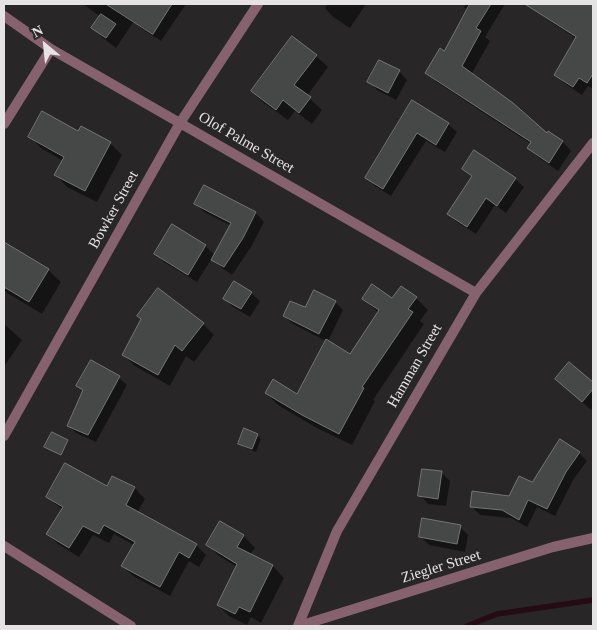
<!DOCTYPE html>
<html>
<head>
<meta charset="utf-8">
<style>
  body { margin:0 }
  #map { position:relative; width:597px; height:630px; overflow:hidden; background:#292627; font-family:"Times New Roman",serif }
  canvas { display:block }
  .frame { position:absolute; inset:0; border:5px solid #e5e3e3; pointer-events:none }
  .north { position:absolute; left:20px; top:20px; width:50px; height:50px; -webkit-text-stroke:4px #292627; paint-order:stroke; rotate:332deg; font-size:14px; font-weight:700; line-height:20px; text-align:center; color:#e5e3e3 }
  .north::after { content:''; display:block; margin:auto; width:18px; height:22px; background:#e5e3e3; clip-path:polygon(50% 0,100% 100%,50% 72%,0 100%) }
</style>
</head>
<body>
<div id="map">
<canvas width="597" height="630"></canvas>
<div class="frame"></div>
<div class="north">N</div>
</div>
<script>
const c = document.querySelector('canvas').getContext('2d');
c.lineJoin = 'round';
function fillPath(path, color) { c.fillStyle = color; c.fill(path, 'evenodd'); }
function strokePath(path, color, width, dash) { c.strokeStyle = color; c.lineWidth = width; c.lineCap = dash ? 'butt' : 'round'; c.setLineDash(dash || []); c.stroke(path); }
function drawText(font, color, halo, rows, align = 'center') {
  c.font = font + ' "Times New Roman",serif'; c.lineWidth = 4; c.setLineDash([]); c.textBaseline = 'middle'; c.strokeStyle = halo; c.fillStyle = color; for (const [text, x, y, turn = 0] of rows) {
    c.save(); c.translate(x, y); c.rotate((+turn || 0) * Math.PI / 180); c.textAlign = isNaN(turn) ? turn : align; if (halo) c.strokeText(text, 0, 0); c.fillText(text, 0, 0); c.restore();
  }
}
fillPath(new Path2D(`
  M83,4H128L137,12L143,4H186L161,41L141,28L134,21L116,48L103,38L93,28L101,17Z
  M328,4H366L350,28L333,17L325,8Z
  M466,4H505L485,37L490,41L472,73L547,134L549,133L563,142L571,151L558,171L538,157L529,148L531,144L435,81L427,72L444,53L468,11L464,7Z
  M540,4H593V89L588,86L582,95L564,83L555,74L577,39L545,18L536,10Z
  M316,56L328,67L307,96L322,110L312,124L295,111L288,120L264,103L252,91Z
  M399,71L407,80L396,100L377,90L369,81Z
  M413,102L448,124L457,132L445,152L426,141L391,196L375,186L367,178Z
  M81,128L110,143L122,155L97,202L67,187L56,175L63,161L41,148L29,136L78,133Z
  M463,168L515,179L524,187L506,213L495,205L476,234L457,222L449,214L472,177Z
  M205,187L256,213L264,222L251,247L232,275L222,268L212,258L197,282L164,262L156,254L173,226L206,246L215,256L231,226L204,212L196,204Z
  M6,245L48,270L61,282L42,314L4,291V249Z
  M251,293L260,301L250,317L233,307L225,299Z
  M416,298L428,310L420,321L424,324L373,400L375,401L352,445L315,427L278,405L266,393L297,396L326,341L293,324L284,316L335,302L343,310L328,341L350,356L379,313L363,299L393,300Z
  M143,320L203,324L214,335L194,362L186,356L170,386L135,366L123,355Z
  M4,324L22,340L4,367Z
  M91,362L119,378L127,385L96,442L76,433L68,425L84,392L78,386Z
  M569,364L593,384V407L591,410L557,379Z
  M257,435L261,439L256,452L244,447L240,443Z
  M579,453L587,461L573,480L555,516L537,507L527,527L511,518L480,515L472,507L509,498L533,484Z
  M424,470L442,473L450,481L446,506L428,504L420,495Z
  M113,477L135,488L145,499L137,513L196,545L206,555L199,567L189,561L170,596L133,576L123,566L134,545L114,534L109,543L93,535L79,557L58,544L48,534L63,510L47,497L107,488Z
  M221,523L244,536L255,548L250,555L273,566L284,578L261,623L251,617L247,625L229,616L218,605L237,567L219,556L208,545Z
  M460,527L468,535L465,552L429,545L420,536Z`), '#0007');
strokePath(new Path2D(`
  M467,626L497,614L593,600`), '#240b14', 5.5);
const building = new Path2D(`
  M106,4H172L153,34Z
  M470,4H491L476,28L481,31L462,66L513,103L547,133L548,131L563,141L549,163L527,148L531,142L425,73L440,48L444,51Z
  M525,4H593V74L587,83L579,78L573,87L554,75L576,37Z
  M101,14L116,24L106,38L91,28Z
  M292,36L317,55L294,85L311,97L299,113L283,100L276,110L251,91Z
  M379,60L400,70L388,93L367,82Z
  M412,100L449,123L436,145L417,133L383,189L365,178Z
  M42,111L78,131L81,126L111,142L85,191L54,175L64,157L28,137Z
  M474,150L516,178L497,206L486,198L467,227L447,214L472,176L462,169Z
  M204,185L256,212L243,238L224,267L211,260L231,223L194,204Z
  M172,224L206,245L188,275L154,254Z
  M4,242L49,269L29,302L4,287Z
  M234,281L252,292L241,309L223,299Z
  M372,284L392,298L401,286L417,297L408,309L413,312L362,387L364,388L339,434L302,415L265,393L273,379L297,394L326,339L350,354L379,310L362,299Z
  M158,288L204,323L182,351L175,345L158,375L122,355L141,319L137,316Z
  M314,290L336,301L319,334L283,316L290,301L305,307Z
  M91,360L120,376L88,435L67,426L83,390L76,386Z
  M569,362L593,382V389L582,402L555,379Z
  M244,428L258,434L252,449L238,444Z
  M52,432L68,440L61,455L44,447Z
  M560,439L580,452L566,472L547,509L528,500L519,520L502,510L470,507L472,491L509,496L519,476L532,482Z
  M65,463L107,486L112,476L135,487L126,505L197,544L189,558L179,552L160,587L121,566L135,542L104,525L99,534L83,526L69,548L46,534L63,507L46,497Z
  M422,469L442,471L438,499L418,496Z
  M422,518L461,525L457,544L419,537Z
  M220,521L244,535L237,547L273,565L250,612L239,607L235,614L217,605L237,564L206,545Z`);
fillPath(building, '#454846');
strokePath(building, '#737674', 1);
strokePath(new Path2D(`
  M4,16L51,49L476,293
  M4,124L51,49
  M4,436L180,123L258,4
  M4,546L131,626
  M298,626L337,531L476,293L593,143
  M299,626L553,547L593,538`), '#85626d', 10);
drawText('15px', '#e5e3e3', '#292627', [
  ["Olof Palme Street",246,143,30],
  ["Bowker Street",114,210,-61],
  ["Hamman Street",415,366,-60],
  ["Ziegler Street",441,567,-17]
]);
</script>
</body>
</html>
